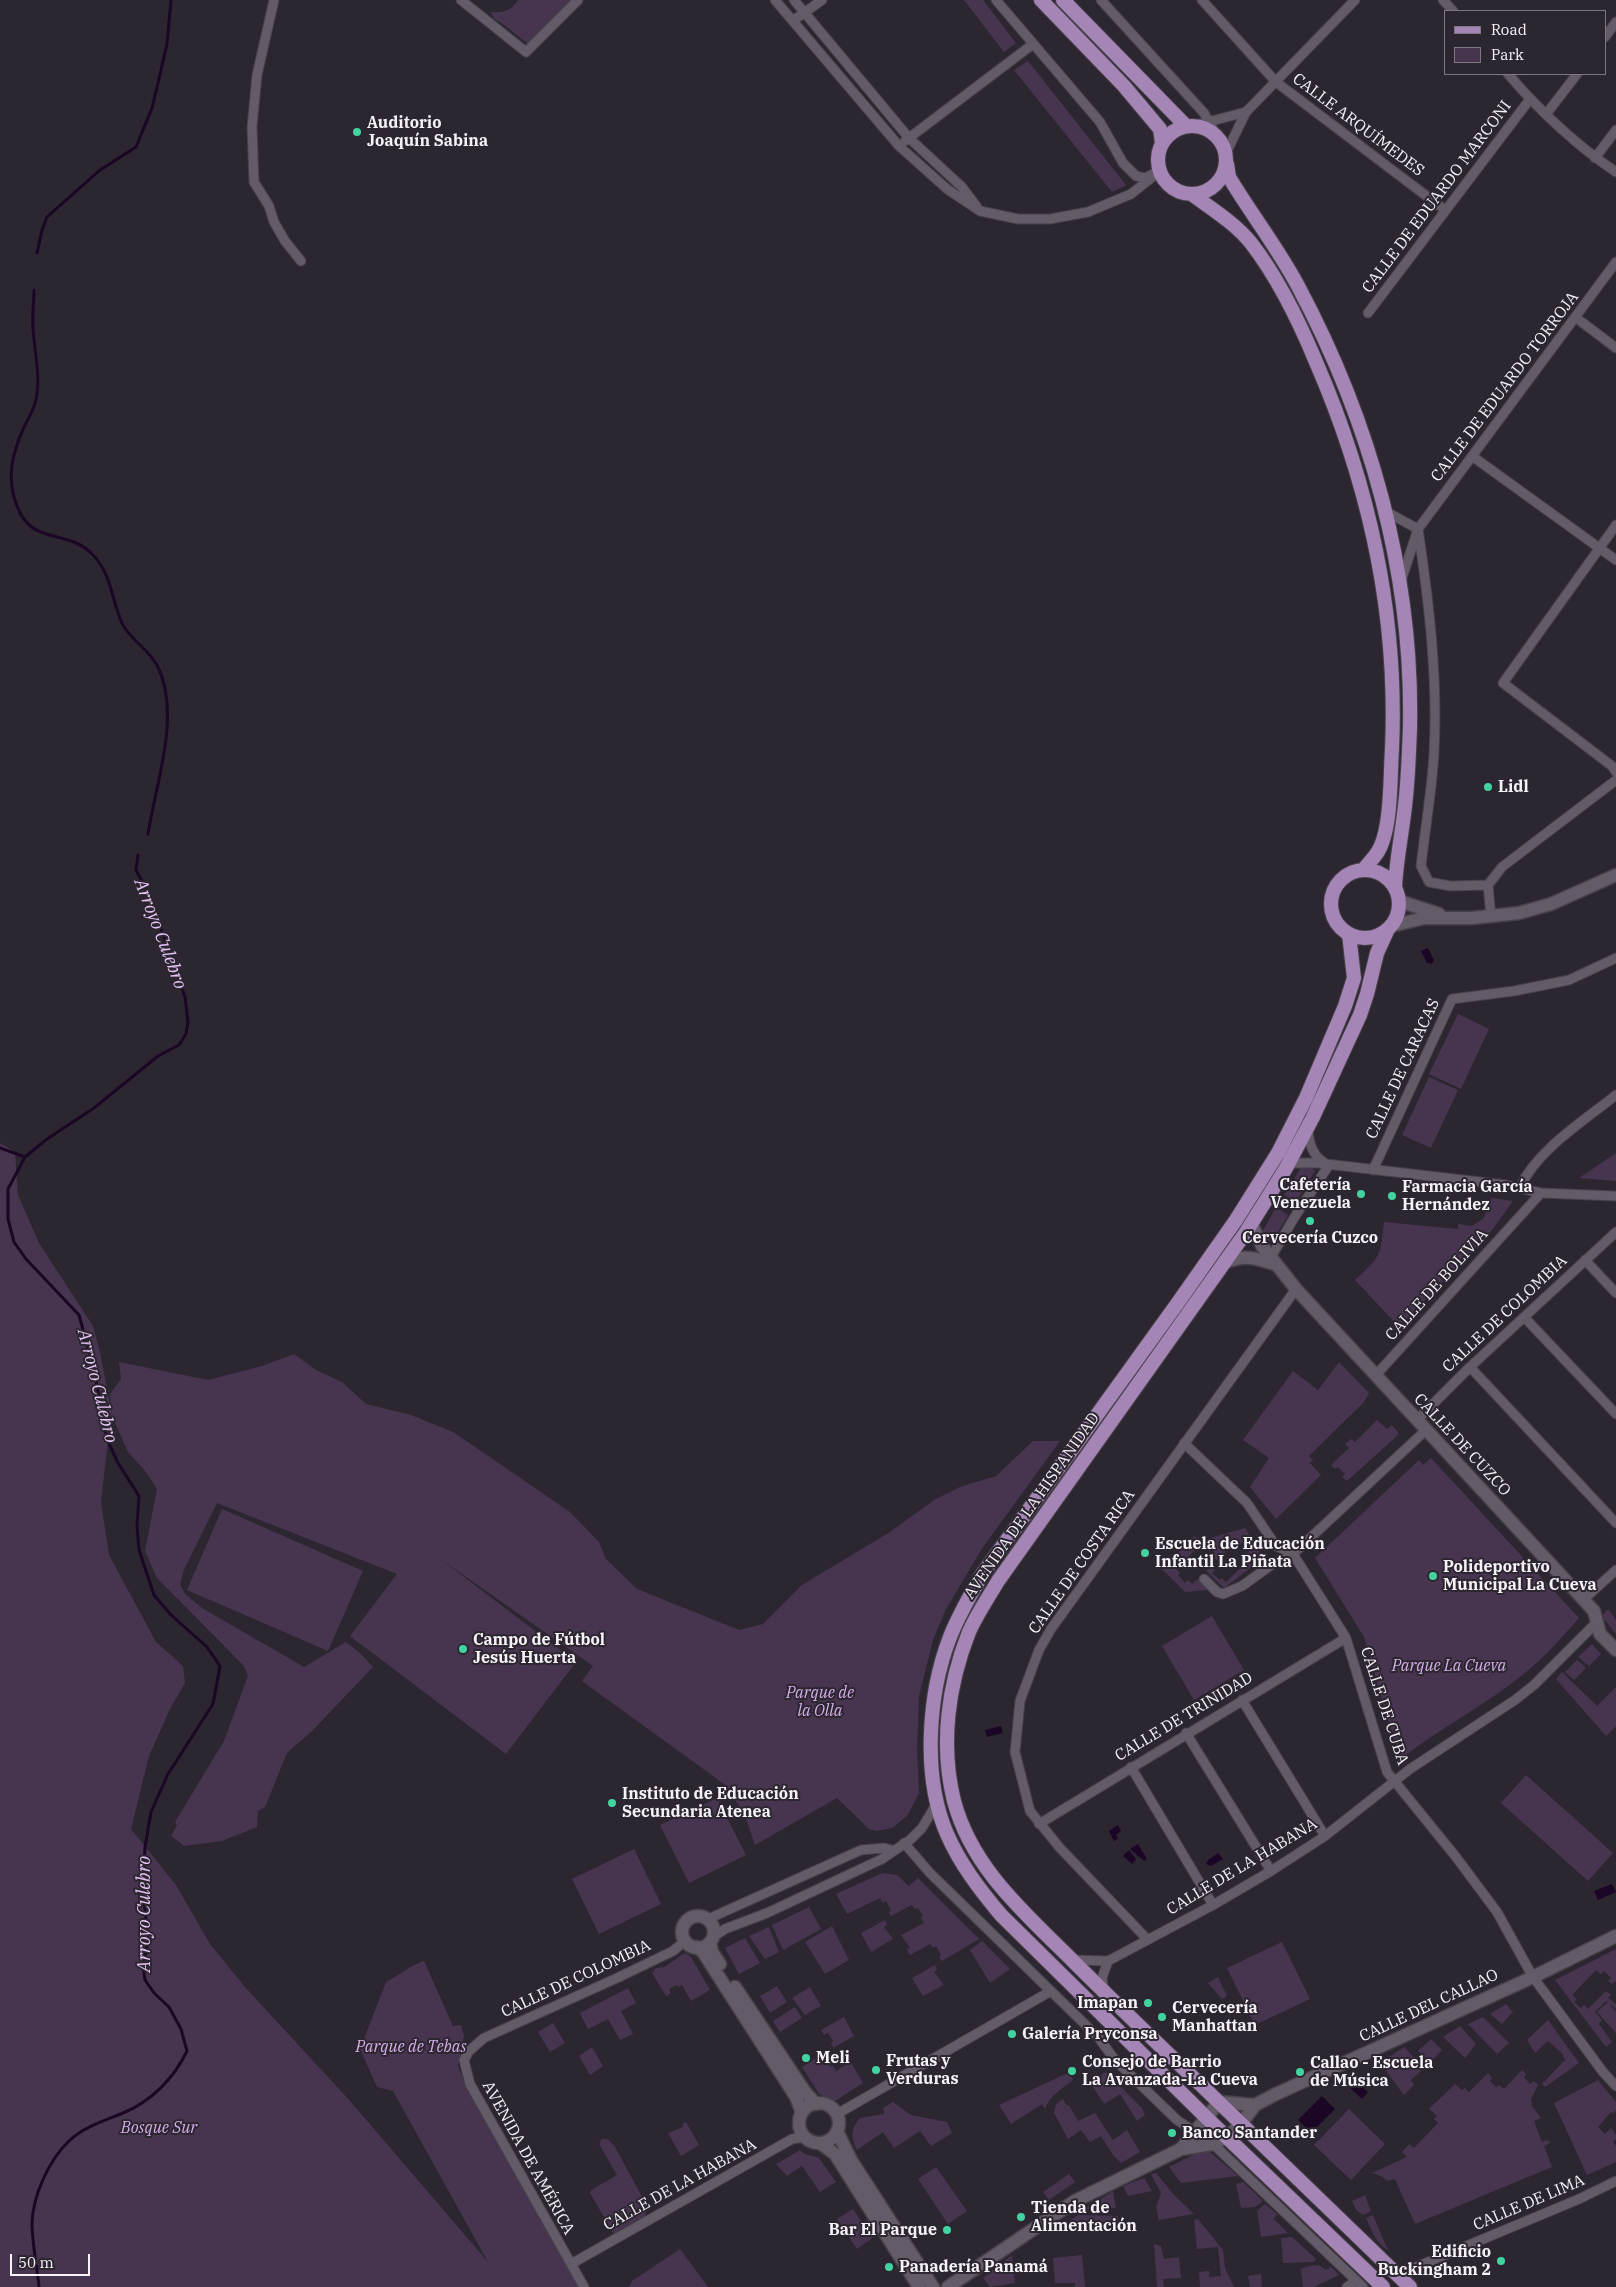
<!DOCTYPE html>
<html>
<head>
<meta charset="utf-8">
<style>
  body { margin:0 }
  #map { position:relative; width:1616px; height:2287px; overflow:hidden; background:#2c2630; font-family:"IBM Plex Serif",serif }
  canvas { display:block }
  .legend { position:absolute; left:1444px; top:10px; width:162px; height:65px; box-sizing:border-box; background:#2c2630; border:1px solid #7d7880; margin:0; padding:6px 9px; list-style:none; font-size:15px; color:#f6f2f8 }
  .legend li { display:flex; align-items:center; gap:10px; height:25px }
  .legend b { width:25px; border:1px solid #7d7880 }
  .scale { position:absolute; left:10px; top:2254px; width:80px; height:22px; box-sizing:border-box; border:2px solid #f6f2f8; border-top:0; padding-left:6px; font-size:15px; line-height:18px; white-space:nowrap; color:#f6f2f8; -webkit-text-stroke:4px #2c2630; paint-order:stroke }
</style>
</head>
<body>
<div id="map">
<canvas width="1616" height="2287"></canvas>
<ul class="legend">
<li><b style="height:6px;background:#a585b6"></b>Road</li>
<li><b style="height:14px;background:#473550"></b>Park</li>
</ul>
<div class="scale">50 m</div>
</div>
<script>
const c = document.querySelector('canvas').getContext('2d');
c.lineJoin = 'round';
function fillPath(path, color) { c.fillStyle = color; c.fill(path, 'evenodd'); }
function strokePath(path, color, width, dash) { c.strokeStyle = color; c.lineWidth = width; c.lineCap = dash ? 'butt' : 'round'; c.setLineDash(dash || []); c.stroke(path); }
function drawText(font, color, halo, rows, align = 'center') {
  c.font = font + ' "IBM Plex Serif",serif'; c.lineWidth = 4; c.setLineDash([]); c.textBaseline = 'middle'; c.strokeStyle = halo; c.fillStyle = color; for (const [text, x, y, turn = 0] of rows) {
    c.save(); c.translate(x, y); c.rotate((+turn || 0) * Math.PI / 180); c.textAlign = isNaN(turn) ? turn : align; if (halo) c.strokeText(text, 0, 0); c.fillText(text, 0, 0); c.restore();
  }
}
fillPath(new Path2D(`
  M518,0H574L528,44C516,35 507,25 494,19L491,12C503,13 511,11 518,0Z
  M964,0H983L1016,43L1004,52Z
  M1028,61L1126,185L1112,192L1014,70Z
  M1458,1014L1489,1029L1461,1089L1429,1074Z
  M1429,1077L1458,1090L1431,1148L1402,1135Z
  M0,1143L15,1152L18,1195L39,1243L93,1326L100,1352L111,1409L110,1394L121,1379L119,1362L208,1380L262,1366L294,1354L316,1370L342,1382L366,1404L411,1415L453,1432L484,1453L570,1512L599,1542L606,1559L637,1589L739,1630L763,1624L802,1585L890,1532L934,1500L960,1487L996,1476L1033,1441H1060L981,1550L945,1611L933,1640L919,1696L917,1750L919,1793L907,1816L892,1828L877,1831L869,1829L837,1798L755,1845L744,1813L724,1784L582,1681L593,1666L439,1558L576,1662L506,1754L350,1636L397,1574L217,1503L184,1570L180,1584L185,1594L202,1608L304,1667L346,1642L360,1653L373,1667L312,1731L287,1753L265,1807L258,1811L257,1827L222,1841L184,1846L171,1836L177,1825L175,1822L224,1741L248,1676L244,1666L157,1578L145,1551L157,1489L146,1472L128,1452L111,1414L101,1502L109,1555L156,1642L183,1666L185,1683L170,1709L149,1756L131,1829L176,1885L210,1944L245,1987L351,2102L488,2262L393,2091L377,2087L360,2049L386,1982C400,1975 409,1966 424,1961L453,2026L461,2025L464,2036L458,2066L465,2083L580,2287H0Z
  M1616,1153V1181L1579,1178Z
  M1311,1167L1315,1171L1296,1202L1284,1195L1301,1168Z
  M1491,1198L1513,1201L1489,1234L1399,1327L1355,1280C1381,1256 1380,1257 1384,1222L1458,1229V1224L1472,1226L1484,1218Z
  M1276,1207L1288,1215L1272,1242L1263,1239L1260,1236Z
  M1339,1362L1369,1393L1364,1402L1309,1456L1313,1460L1310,1463L1321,1475L1276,1519L1250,1487L1269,1458L1243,1440L1293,1371L1318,1390Z
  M1377,1420L1387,1429L1392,1425L1398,1432V1435L1347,1481L1342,1477L1345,1474L1338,1467L1335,1469L1331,1465L1349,1448L1345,1444L1351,1439L1355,1442Z
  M1431,1458L1579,1618C1562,1637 1545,1657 1525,1673C1486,1705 1441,1727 1402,1758H1399L1364,1637L1315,1558L1419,1460L1423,1465Z
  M222,1509L363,1571L328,1651L187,1590Z
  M1245,1528L1259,1551L1261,1560L1224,1588L1206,1571L1211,1566L1215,1570L1212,1573L1220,1580L1222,1578L1226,1582L1251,1558L1247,1553L1250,1550L1242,1543L1239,1546L1235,1542L1217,1560L1212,1556L1215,1553L1208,1546L1205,1548L1201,1544L1176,1569L1180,1573L1178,1575L1185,1583L1188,1580L1192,1584L1199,1578L1208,1588L1207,1590L1185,1592L1162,1569L1195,1536L1200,1541Z
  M1606,1610H1609L1616,1620V1634L1604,1619L1603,1616Z
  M1212,1616L1244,1670L1194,1700L1162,1646Z
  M1592,1644L1601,1654L1589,1666L1578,1657Z
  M1577,1660L1586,1668L1574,1680L1565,1672Z
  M1562,1672L1597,1706L1616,1687V1726L1606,1736L1556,1679Z
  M1526,1775L1613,1853L1588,1881L1501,1803Z
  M717,1798L746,1855L689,1883L660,1825Z
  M634,1849L661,1904L599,1934L572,1879Z
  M882,1873L897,1875L909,1886L918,1878L979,1939L942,1961L939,1957L941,1955L936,1946L933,1948L930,1944L910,1955L907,1950L910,1948L901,1935L924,1923L921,1918L923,1916L918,1908L915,1909L912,1905L891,1916L889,1912L891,1910L886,1901L883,1903L880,1898L847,1914L836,1894Z
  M809,1907L821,1929L783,1950L772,1925Z
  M885,1920L887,1925L884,1927L893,1939L871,1952L861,1933Z
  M832,1926L849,1960L825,1974L805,1942Z
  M769,1927L779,1952L765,1959L749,1936Z
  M745,1938L760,1963L739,1974L725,1948Z
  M982,1941L1010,1969L990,1983L970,1950Z
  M1282,1942L1310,1999L1255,2025L1227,1968Z
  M1616,1949V1981L1612,1984L1608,1981L1611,1978L1604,1971L1601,1974L1596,1970L1572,1995L1577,1999L1574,2002L1581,2008L1584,2005L1588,2009L1606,1991L1611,1995L1608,1998L1616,2004V2009L1609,2003L1616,2012V2033L1597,2012L1608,2002L1606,2001L1595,2012L1602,2020L1599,2024L1612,2042L1606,2047L1555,1980Z
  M685,1953L691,1957L710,1990L691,2001L682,1985L679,1987L677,1985L669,1989L671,1993L666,1996L652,1973L656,1968L664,1967Z
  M935,1965L937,1970L934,1972L944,1985L923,1996L912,1978Z
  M1218,1977L1227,1996L1222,1999L1208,1983Z
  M777,1986L787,2002L770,2013L760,1996Z
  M810,1987L821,2006L805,2015L792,1998Z
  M628,1988L636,2003L621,2011L633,2034L620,2040L608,2019L588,2029L580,2013Z
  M1506,2004L1513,2012L1502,2024L1490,2014Z
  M795,2007L802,2018L780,2032L773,2021Z
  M844,2017L854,2036L833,2048L831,2043L833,2041L828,2033L824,2035L821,2030Z
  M1483,2017L1509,2043L1497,2054L1468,2024Z
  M1548,2020L1579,2063L1545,2087L1542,2084L1565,2060L1562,2053L1548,2041L1535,2053L1527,2040Z
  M553,2023L565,2043L550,2052L538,2032Z
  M1460,2026L1476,2044L1465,2058L1443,2037Z
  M1431,2039L1442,2050L1430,2063L1418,2051Z
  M592,2047L603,2066L590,2075L579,2056Z
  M1404,2047L1424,2068L1411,2080L1414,2085L1404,2095L1380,2063Z
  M826,2052L829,2056L826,2059L831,2067L833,2066L836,2071L851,2062L863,2083L835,2101L819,2094L802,2067Z
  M1522,2070L1526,2074L1524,2077L1530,2084L1534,2081L1538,2085L1531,2099L1532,2106L1541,2118L1534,2121L1542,2142L1548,2140L1550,2143L1544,2146L1552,2167L1415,2224L1395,2179L1388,2181L1381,2176L1372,2173L1407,2157L1402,2152L1409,2144L1414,2148L1438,2123L1434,2119L1437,2116L1429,2109L1455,2084L1462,2090L1465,2088L1469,2092L1488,2073L1492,2078L1490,2081L1496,2087L1499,2085L1504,2089Z
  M1070,2072L1073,2080C1063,2088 1049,2096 1045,2109L1042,2104L1011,2124L999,2105Z
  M1106,2072L1142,2108L1145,2115L1137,2121L1120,2094L1104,2104L1089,2081Z
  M1598,2080L1616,2102V2110L1613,2113L1611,2112L1598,2127L1605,2134L1611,2128L1616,2135V2139L1613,2142L1616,2146V2162L1587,2175L1554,2103Z
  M1063,2099L1067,2106L1069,2105L1078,2121L1095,2113L1113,2140L1127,2130L1140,2152L1121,2163L1113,2155L1101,2136L1090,2142L1081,2130L1068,2139L1054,2113L1056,2104Z
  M893,2102L911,2115L947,2122L952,2133L931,2146L920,2131L894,2148L883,2132L857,2150C850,2137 851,2128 860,2118L884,2114L883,2108Z
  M1349,2109L1385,2144L1351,2180L1314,2145Z
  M686,2122L699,2145L681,2156L668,2133L683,2127L682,2124Z
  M602,2139H607L614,2145L647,2206L645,2217L614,2234L590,2193L591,2190L617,2175L599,2144Z
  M800,2150L803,2153L819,2158L836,2182L820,2192L802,2166L787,2176L776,2164Z
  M1201,2151H1209L1238,2176L1181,2183L1169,2167Z
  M936,2167L967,2211L948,2224L918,2179Z
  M1156,2173L1175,2196L1194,2214L1159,2220L1156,2207L1161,2193L1151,2174Z
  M1069,2174L1075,2182L1049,2200L1043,2192Z
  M1144,2178L1152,2191L1128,2196L1123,2186Z
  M1243,2182L1263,2201L1255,2207L1241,2208L1236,2184Z
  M1113,2191L1116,2208L1083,2210Z
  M1365,2195L1371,2211L1363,2215L1356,2210L1352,2201Z
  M1265,2204L1277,2214L1274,2219L1288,2233L1261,2237L1257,2211Z
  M853,2209L872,2238L857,2249L837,2219Z
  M1078,2215L1118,2216L1117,2227L1065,2224Z
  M1373,2215L1386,2246L1389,2250C1377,2246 1371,2229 1366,2218Z
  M1198,2219L1223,2250L1225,2268L1234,2287H1200L1199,2272L1209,2271V2277L1221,2276L1218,2247L1197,2249L1194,2220Z
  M1292,2237L1316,2259L1314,2262L1283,2263L1281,2238Z
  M1154,2244L1161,2246L1164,2259L1179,2257L1181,2278L1163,2279L1164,2287H1157Z
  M680,2249L708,2287H629L632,2281Z
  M1012,2255L1015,2283L990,2287L983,2278Z
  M1082,2255L1085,2287H1075V2283H1055L1053,2258Z
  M1309,2266L1319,2265L1326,2270L1331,2267L1339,2275L1314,2287H1303L1301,2269Z
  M1261,2274L1262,2287H1250L1248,2276Z`), '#473550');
fillPath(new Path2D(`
  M1428,948L1434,960L1432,964L1427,963L1421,951Z
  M1001,1726L1003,1733L987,1737L985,1730Z
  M1118,1825L1121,1831L1116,1835L1118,1839L1114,1841L1109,1831Z
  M1138,1844L1147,1859L1144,1861L1130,1849Z
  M1129,1850L1136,1859L1132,1864L1123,1856Z
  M1218,1853L1223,1859L1211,1866L1206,1864L1208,1860Z
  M1612,1884L1616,1892L1598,1900L1594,1891Z
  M1356,2082L1368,2092L1362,2099L1350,2088Z
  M1322,2096L1335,2109L1311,2133L1298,2120Z`), '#1b0625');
strokePath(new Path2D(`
  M37,253L42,230L47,217L100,170L136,147L152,108L158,83L167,44L171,0
  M34,290C34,302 32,315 33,327C34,352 42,379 35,403C33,411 28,419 24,427C12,454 6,478 17,506C31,545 65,529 90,552C112,572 111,599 122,623C130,640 150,650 158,667C181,716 156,782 148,834
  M0,1148L25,1157
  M39,2287C37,2266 32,2243 32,2223C33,2195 49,2160 69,2141C83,2127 106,2120 123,2113C152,2101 174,2078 187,2051L181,2029L169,2007L154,1993L145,1980L143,1966L148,1942L143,1889L145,1847L151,1812L168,1774L213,1704L220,1666L207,1647L171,1615L154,1595L139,1550L137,1526L139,1496L118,1463L107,1439L94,1370L79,1315L26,1259L14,1242L8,1219V1189L25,1157L47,1139L94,1108L158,1056L179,1045L186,1034L188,1022L185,997L170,953L145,887L136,870L138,855`), '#1b0625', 3);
const street = new Path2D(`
  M274,0L257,75L252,127L254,182L269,206L274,222L285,241L301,261
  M461,0L526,52L578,0
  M775,0L899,146L947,189L980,211L1018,219H1050L1088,212L1131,194L1160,171
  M794,0L909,138L962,187L977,207
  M996,0L1100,122L1123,163L1136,176L1145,178L1153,174
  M1101,0L1204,113L1216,134
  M1202,0L1276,82L1445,210
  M1443,0L1453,11
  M794,20L822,0
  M1605,37L1616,22
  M1508,74C1539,110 1576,145 1616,172
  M1547,113L1577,74
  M1196,125L1246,112
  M905,141L1033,44
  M1226,153L1246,112L1355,0
  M1595,158L1616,130
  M1368,313L1530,99
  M1575,317L1616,348
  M1472,456L1616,560
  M1385,511L1418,529
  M1616,525L1503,683L1612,766L1616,772
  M1418,529C1429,603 1438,677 1434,753C1432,790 1425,829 1421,866L1429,882L1450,886L1488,885
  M1401,581L1418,529L1616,262
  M1491,917L1488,885L1502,867L1616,780
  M1308,1129C1309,1144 1312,1155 1326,1164
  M1286,1168L1294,1163H1318L1506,1185L1541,1193L1616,1196
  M1373,1170L1452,999L1514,991L1569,980L1616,958
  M1520,1187C1538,1149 1584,1121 1616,1095
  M1271,1257L1294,1218L1329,1165
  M1585,1260L1616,1293
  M1524,1317L1616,1414
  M1470,1367L1616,1523
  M1376,1375L1541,1193
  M1417,1420L1470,1367L1616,1232
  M1184,1443L1247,1503L1276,1546L1293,1554L1346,1638L1387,1772L1456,1857L1497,1912L1533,1977L1603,2072L1616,2086
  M1204,1579L1217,1592L1223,1594L1242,1586L1274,1563L1293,1554L1426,1430
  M1583,1600L1616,1570
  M1242,1700L1325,1836
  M1186,1733L1271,1871
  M1131,1767L1213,1905
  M1039,1824L1346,1638
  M904,1843L930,1873L1098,2037L1115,2060L1177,2120L1213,2144L1363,2287
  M708,1919L861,1850L884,1848L892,1850
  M713,1937L725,1929L767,1913L882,1859L910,1840L922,1828L937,1803
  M1147,1939L1060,1848L1030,1811L1015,1752L1020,1701L1039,1650L1051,1629L1296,1289
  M1073,1960L1108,1961L1213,1905L1271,1871L1325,1836L1410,1769L1515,1700L1534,1685L1596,1623
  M1104,1992L1102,1978L1108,1961
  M837,2114L1051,1991
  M571,2264L792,2139L805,2137
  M1397,2275L1579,2199L1616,2181
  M584,2287L470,2084L464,2060L469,2051L484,2038L617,1978L673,1951L685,1941
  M1347,2287L1356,2281`);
const secondary = new Path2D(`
  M1399,901L1439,914
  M1391,926L1424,918H1472L1519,913L1551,904L1616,875
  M1251,1223L1262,1246L1296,1289L1594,1611L1600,1634L1616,1650
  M1224,1263C1245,1254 1256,1258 1277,1265
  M682 1932a16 16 0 1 1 32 0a16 16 0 1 1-32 0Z
  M710,1942L712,1952L720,1964
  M697,1947L703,1952L796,2097L802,2113
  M735,1987L805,2092L816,2104
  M799 2123a20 20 0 1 1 40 0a20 20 0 1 1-40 0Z
  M837,2131L851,2160L933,2287
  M820,2143L835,2154L919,2287
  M1181,2149L1219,2102L1255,2105
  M948,2287L1075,2201L1181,2149L1213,2144L1227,2137L1241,2124L1255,2105L1276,2094L1533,1977L1616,1936`);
const primary = new Path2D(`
  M1041,0L1124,86L1160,129L1162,143
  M1063,0L1186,126
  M1158 160a34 34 0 1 1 68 0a34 34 0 1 1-68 0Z
  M1227,164L1229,177C1251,214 1278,248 1298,286C1370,421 1413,573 1410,727C1409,755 1408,786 1404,814C1401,839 1396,863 1395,888
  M1193,195C1212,209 1236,224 1251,243C1279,279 1299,321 1316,362C1369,484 1398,616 1392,749C1390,776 1392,831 1377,853C1373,859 1367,865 1363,870
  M1331 904a34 34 0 1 1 68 0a34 34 0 1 1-68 0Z
  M1388,929L1377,953L1367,994L1360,1015L1313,1117L1286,1168L1246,1232L998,1581C988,1598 977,1614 969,1632C948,1685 940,1745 954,1801C972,1869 1026,1914 1074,1962C1116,2004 1159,2045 1201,2085C1271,2152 1340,2220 1410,2287
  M1349,934L1354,978L1345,1006L1306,1098L1278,1153L1236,1220L1177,1304L983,1573C971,1594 959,1614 950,1637C928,1694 922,1776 947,1834C960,1864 980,1890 1001,1915L1214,2125L1383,2287`);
strokePath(street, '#464149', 11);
strokePath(secondary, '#464149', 15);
strokePath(primary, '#464149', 16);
strokePath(street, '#635b67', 9);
strokePath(secondary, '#635b67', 12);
strokePath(primary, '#a585b6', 14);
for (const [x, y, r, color] of [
  [357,132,5,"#41d4a1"],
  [1488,787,5,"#41d4a1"],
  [1361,1194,5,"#41d4a1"],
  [1392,1196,5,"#41d4a1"],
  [1310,1221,5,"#41d4a1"],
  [1145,1553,5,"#41d4a1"],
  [1433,1576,5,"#41d4a1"],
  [463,1649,5,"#41d4a1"],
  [612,1803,5,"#41d4a1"],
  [1148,2003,5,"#41d4a1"],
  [1162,2017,5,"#41d4a1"],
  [1012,2034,5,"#41d4a1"],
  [806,2058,5,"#41d4a1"],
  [876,2070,5,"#41d4a1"],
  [1072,2071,5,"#41d4a1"],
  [1300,2072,5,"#41d4a1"],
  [1172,2133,5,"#41d4a1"],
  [1021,2217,5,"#41d4a1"],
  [947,2230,5,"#41d4a1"],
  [1501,2261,5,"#41d4a1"],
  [889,2267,5,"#41d4a1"]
]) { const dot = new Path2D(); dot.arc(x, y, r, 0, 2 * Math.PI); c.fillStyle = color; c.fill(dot); strokePath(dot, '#2c2630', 2); }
drawText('bold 16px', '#f6f2f8', '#2c2630', [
  ["Auditorio",367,123],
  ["Joaquín Sabina",367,141],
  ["Lidl",1498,787],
  ["Cafetería",1351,1185,"right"],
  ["Venezuela",1351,1203,"right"],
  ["Farmacia García",1402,1187],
  ["Hernández",1402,1205],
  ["Cervecería Cuzco",1310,1238,"center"],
  ["Escuela de Educación",1155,1544],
  ["Infantil La Piñata",1155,1562],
  ["Polideportivo",1443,1567],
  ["Municipal La Cueva",1443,1585],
  ["Campo de Fútbol",473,1640],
  ["Jesús Huerta",473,1658],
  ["Instituto de Educación",622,1794],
  ["Secundaria Atenea",622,1812],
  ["Imapan",1138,2003,"right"],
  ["Cervecería",1172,2008],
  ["Manhattan",1172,2026],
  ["Galería Pryconsa",1022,2034],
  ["Meli",816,2058],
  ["Frutas y",886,2061],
  ["Verduras",886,2079],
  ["Consejo de Barrio",1082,2062],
  ["La Avanzada-La Cueva",1082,2080],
  ["Callao - Escuela",1310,2063],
  ["de Música",1310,2081],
  ["Banco Santander",1182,2133],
  ["Tienda de",1031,2208],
  ["Alimentación",1031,2226],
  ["Bar El Parque",937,2230,"right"],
  ["Edificio",1491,2252,"right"],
  ["Buckingham 2",1491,2270,"right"],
  ["Panadería Panamá",899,2267]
], 'left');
drawText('16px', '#f6f2f8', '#2c2630', [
  ["CALLE ARQUÍMEDES",1358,125,37],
  ["CALLE DE EDUARDO MARCONI",1437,197,-53],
  ["CALLE DE EDUARDO TORROJA",1505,387,-53],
  ["CALLE DE CARACAS",1403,1069,-65],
  ["CALLE DE BOLIVIA",1437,1285,-48],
  ["CALLE DE COLOMBIA",1505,1314,-43],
  ["CALLE DE CUZCO",1462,1445,47],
  ["AVENIDA DE LA HISPANIDAD",1032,1506,-55],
  ["CALLE DE COSTA RICA",1082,1562,-55],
  ["CALLE DE CUBA",1384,1706,72],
  ["CALLE DE TRINIDAD",1184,1717,-31],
  ["CALLE DE LA HABANA",1242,1867,-31],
  ["CALLE DE COLOMBIA",576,1979,-25],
  ["CALLE DEL CALLAO",1429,2006,-25],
  ["AVENIDA DE AMÉRICA",528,2158,61],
  ["CALLE DE LA HABANA",680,2185,-29],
  ["CALLE DE LIMA",1529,2203,-23]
]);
drawText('italic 16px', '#d5adea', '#2c2630', [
  ["Parque La Cueva",1449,1666],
  ["Parque de",820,1693],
  ["la Olla",820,1711],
  ["Parque de Tebas",411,2047],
  ["Bosque Sur",159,2128]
]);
drawText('italic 18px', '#e6c6f7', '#2c2630', [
  ["Arroyo Culebro",160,934,69],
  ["Arroyo Culebro",97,1386,76],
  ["Arroyo Culebro",145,1914,-90]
]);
</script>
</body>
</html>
